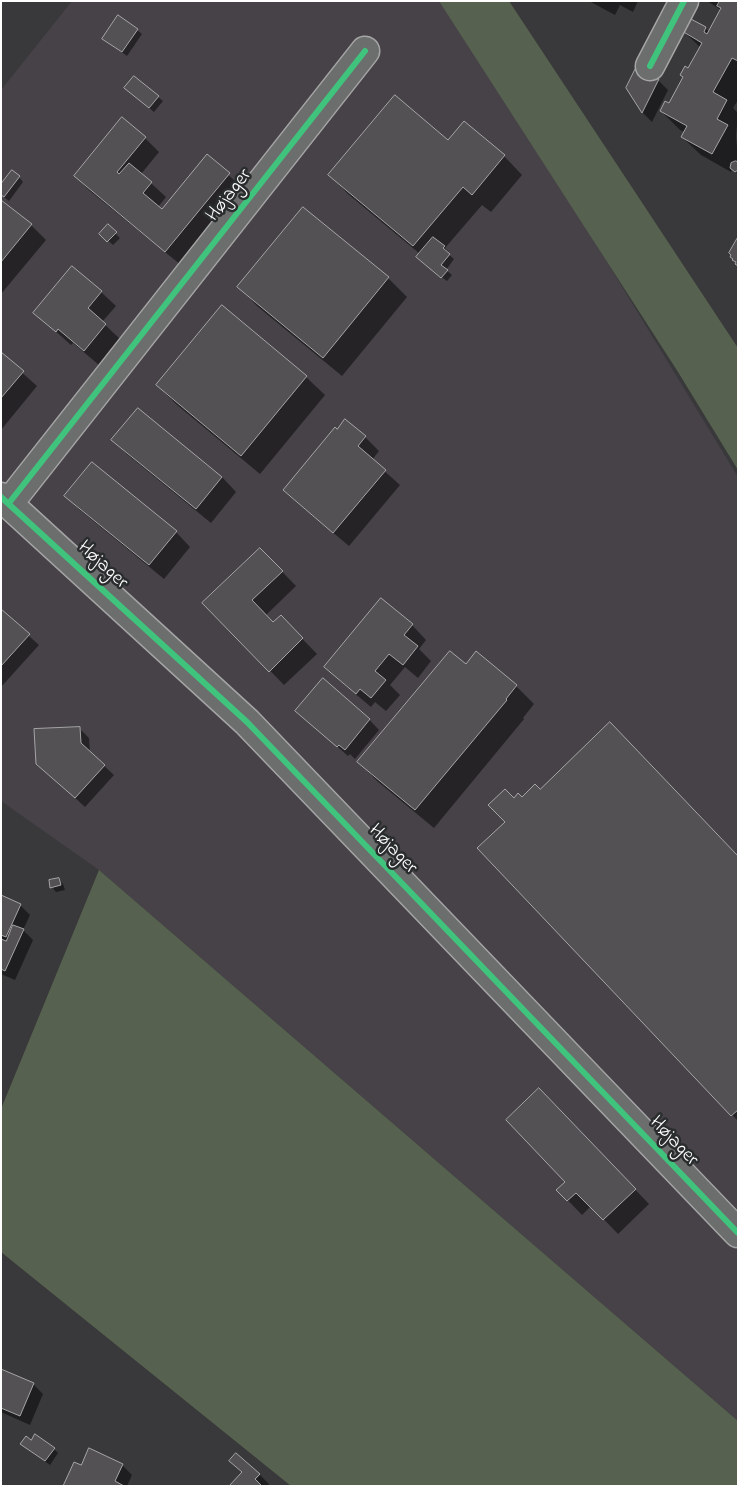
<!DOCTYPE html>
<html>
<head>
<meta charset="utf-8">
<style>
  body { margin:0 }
  #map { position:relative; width:739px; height:1487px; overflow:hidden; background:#39383a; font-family:"Indie Flower",sans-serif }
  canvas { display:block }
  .frame { position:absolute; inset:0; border:2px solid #fff; pointer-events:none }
</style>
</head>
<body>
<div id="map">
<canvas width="739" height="1487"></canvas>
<div class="frame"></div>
</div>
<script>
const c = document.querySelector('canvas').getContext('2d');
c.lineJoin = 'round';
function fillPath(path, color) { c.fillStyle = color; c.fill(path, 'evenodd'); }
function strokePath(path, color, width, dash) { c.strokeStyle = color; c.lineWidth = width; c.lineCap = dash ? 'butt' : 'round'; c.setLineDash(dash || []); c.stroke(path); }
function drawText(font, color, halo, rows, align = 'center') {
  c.font = font + ' "Indie Flower",sans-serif'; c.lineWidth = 5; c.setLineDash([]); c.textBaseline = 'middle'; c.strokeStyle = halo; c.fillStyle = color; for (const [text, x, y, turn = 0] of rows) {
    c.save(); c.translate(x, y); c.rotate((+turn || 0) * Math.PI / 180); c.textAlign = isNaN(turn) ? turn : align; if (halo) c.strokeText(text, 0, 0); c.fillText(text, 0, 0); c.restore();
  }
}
fillPath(new Path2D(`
  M72,1H448L738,477V1421L99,870L1,801V90Z`), '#464248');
fillPath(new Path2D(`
  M439,1H509L738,348V470L678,372Z
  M99,870L738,1421V1486H291L1,1252V1109Z`), '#56624f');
fillPath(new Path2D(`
  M589,1H588H638L633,12L620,5L615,15Z
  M707,1H738V100L733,108L738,113L736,136L738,159L736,162L738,164V174L732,168L731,172L701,155L682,137L685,132L680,130L661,111L669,105L701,48L683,31L705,28L709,32L721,10Z
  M137,30L142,34L127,56L109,43Z
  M658,80L668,90L652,122L643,113L627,88Z
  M130,92L158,97L163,101L154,112Z
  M464,123L504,156L522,175L491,212L482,205L445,248L449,252L447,253L454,259L446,270L452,275L447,281L422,262L420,254L348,194L330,175L448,141Z
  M145,138L159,152L141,174L166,197L158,207L162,211L207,156L244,189L181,265L90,191L75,176Z
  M19,177L23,182L9,201L1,195Z
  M1,201L31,225L46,240L1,294Z
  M303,209L388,278L407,297L342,376L257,306L239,287Z
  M108,226L120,238L113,245L101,234Z
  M101,292L116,306L102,322L120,339L99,365L73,343L71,345L35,313Z
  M222,307L306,377L325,395L260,474L176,404L157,385Z
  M1,354L37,386L1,430Z
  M365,437L379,451L372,460L400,485L349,546L299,504L284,490Z
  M113,440L222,477L236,492L211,523L128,455Z
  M66,496L176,532L190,547L164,579L80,510Z
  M260,549L296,586L266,615L274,624L281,617L317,654L284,685L204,603Z
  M1,611L39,645L1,687Z
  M412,625L426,640L419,649L431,661L418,678L405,667L390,685L400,695L386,711L375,702L371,707L340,681L325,666Z
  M466,666L516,686L534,704L523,718L524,719L434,828L377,781L359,762Z
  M324,680L364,714L379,730L355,759L350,754L348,756L297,711Z
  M79,728L89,738L90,753L114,775L85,807L48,773Z
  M514,799H522L738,857V1121L478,848L506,822Z
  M58,879L63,884L65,890L56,892L52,887Z
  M1,896L20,905L30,915L23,930L33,940L15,980L1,974Z
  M553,1104L649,1204L618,1234L591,1206L582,1215L558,1190L567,1182Z
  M1,1370L33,1384L43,1394L30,1425L1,1412Z
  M32,1442L54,1449L58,1453L50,1465L22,1444Z
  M236,1454L251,1485L260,1475L269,1484L267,1486H231L243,1472Z
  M122,1465L132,1475L127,1486H64L82,1467Z`), '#0007');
const building = new Path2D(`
  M720,1H738V61L732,58L713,92L727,100L717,119L728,125L712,154L681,137L687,126L660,111L665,101L669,103L683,77L680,75L685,66L688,68L702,43L682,31L689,18L706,27L704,32L707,34L721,8L717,6Z
  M118,15L138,29L122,52L102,39Z
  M636,68L659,79L642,113L626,88Z
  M134,76L159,96L149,108L124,88Z
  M395,95L448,140L464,121L505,155L472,195L463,187L413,246L328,175Z
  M122,117L146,137L117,172L119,174L129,163L152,182L143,193L162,209L207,154L230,173L165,252L74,176Z
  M736,161L738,162V170L735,172L730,168L731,163Z
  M12,170L20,176L4,197L1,195V184Z
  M1,200L32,224L1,262Z
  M303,207L389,277L323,358L237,287Z
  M108,224L117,232L107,242L99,234Z
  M433,237L445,246L443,248L450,254L441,265L448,270L441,278L416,257Z
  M738,237V266L735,264L736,262L732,260L733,259L730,257L731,255L729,253Z
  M72,266L102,291L88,308L106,324L84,351L58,329L56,332L33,313Z
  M222,305L307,376L241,456L156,385Z
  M1,352L24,371L1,398Z
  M138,408L222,477L196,509L111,440Z
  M345,419L366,436L358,446L386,470L333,533L283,490L335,427L337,429Z
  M92,462L177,531L149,565L64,496Z
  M260,548L283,571L252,600L273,622L281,615L303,638L269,672L202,603Z
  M381,598L413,624L404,635L418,646L403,665L389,654L375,671L386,680L371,698L360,689L356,694L324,667Z
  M1,609L30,634L1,666Z
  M450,651L466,664L476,651L517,685L506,699L507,700L415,810L357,762Z
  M323,678L370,719L345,750L339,745L337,747L295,711Z
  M610,722L738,856V1110L731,1116L477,848L505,822L488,805L505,789L514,798L518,793L522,797L535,784L540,789Z
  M80,727L81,743L105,765L75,798L36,764L34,729Z
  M59,878L61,885L50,888L49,880Z
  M1,895L21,904L6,937L1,935Z
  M13,925L24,929L5,971L1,969V939L6,941Z
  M539,1088L636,1189L603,1220L576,1193L567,1201L556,1190L565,1182L506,1120Z
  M1,1369L34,1383L20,1416L1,1408Z
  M35,1434L55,1448L45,1461L20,1444L26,1436L31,1440Z
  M89,1448L123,1464L115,1481L124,1486H63L74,1462L81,1465Z
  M236,1453L260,1474L255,1479L262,1486H229L242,1472L229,1461Z`);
fillPath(building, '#545154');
strokePath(building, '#a6a5a6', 1);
const minor = new Path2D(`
  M650,66L684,1
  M1,497L247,722L738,1233
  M9,503L365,51`);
strokePath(minor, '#a6a5a6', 31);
strokePath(minor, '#6c6d6d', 28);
strokePath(new Path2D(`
  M650,66L684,1
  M1,497L247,722L738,1233
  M9,503L365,51`), '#40c37c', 6);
drawText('20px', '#fff', '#2a2d2e', [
  ["Højager",230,196,-52],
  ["Højager",102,566,43],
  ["Højager",392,850,46],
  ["Højager",673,1142,46]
]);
</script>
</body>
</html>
